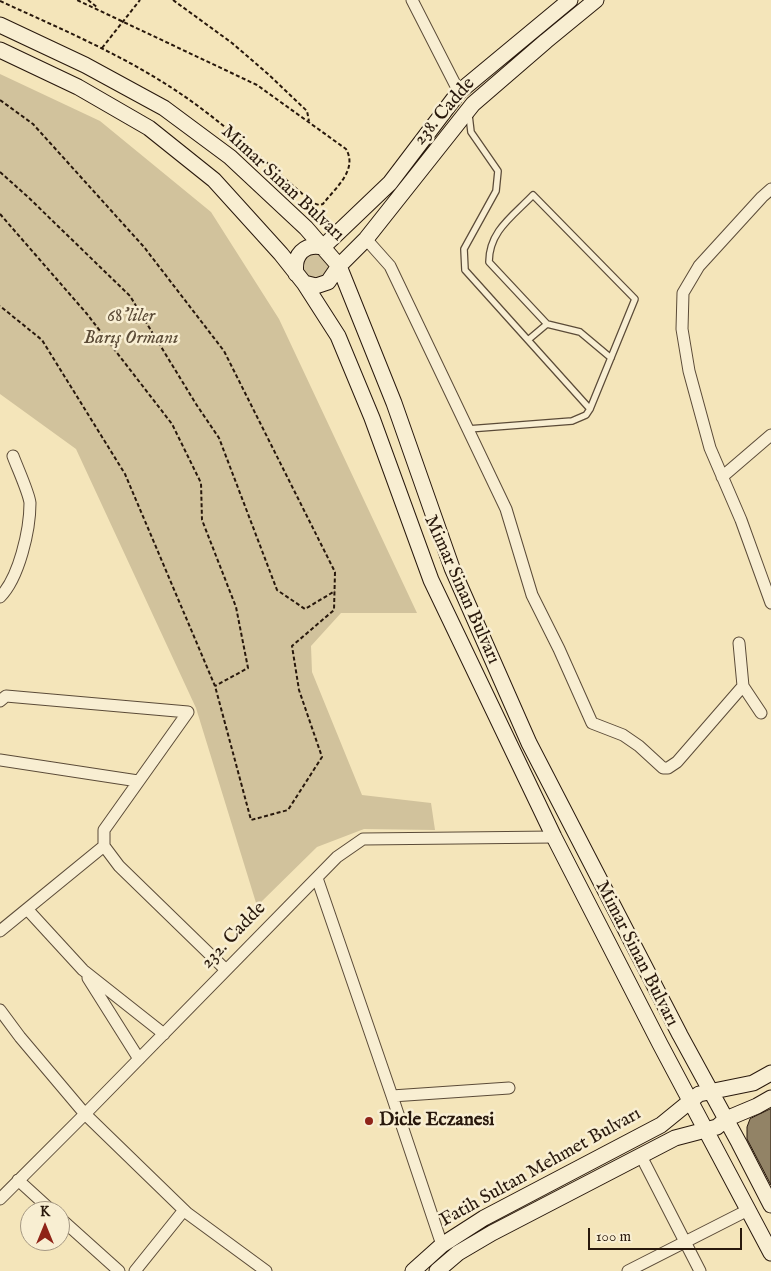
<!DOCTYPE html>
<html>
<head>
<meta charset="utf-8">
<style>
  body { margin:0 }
  #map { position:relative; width:771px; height:1271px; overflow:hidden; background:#f4e5ba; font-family:"IM FELL English",serif }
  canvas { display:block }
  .north { position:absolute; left:20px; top:1201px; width:50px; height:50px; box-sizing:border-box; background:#f8eed2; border:1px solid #a59883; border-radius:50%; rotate:0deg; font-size:14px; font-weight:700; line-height:20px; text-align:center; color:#28180c }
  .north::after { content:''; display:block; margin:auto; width:18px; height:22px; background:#8f2418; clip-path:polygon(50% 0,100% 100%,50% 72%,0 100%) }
  .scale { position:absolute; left:588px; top:1228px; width:154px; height:22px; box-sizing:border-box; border:2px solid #28180c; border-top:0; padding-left:6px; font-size:15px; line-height:18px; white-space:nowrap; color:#28180c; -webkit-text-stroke:4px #f8eed2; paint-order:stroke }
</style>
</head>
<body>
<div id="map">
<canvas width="771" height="1271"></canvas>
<div class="north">K</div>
<div class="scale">100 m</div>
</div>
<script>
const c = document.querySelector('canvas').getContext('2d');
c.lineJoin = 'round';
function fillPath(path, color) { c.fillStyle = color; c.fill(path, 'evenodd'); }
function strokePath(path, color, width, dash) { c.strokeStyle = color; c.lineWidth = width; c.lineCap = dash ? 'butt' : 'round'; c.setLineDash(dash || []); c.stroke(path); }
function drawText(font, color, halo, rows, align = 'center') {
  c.font = font + ' "IM FELL English",serif'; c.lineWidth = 5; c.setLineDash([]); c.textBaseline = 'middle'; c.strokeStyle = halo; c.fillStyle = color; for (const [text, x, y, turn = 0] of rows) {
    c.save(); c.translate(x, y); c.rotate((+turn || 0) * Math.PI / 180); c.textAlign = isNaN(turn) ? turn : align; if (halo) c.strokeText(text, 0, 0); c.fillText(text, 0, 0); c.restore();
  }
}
fillPath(new Path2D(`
  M0,74L100,121L211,212L279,319L417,613H341L311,646L312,672L362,795L431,803L435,830L364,829L317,847L257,906L196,708L76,449L0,394Z
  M320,252L331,265L328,274L316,280C301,274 299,269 307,255Z`), '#d1c29c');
const building = new Path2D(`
  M771,1109V1185L747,1139V1127L750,1119Z`);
fillPath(building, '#928366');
strokePath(building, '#28180c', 1);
const lane = new Path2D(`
  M469,115L471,132L498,171L496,191L464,249L465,270L590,409
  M528,340L547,324
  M468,429L572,421L586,415L590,409L635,299L533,195C513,216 489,231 489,262L547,324L580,332L611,358`);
const street = new Path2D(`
  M412,0L459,92
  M771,189L762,197L699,266L683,293L682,329L689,371L710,448L741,520L771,603
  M366,239L390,266L506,509L532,595L559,649L592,723L623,735L639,746L663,768H668L677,762L743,686
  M722,477L771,435
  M0,597C19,578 30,530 30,503C29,493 17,467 13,456
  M739,643L743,686L761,713
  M0,701L6,696L188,712L104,830V846L119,866L226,970
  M0,760L138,781
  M317,878L392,1096L442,1245
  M27,909L83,970L164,1034
  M0,931L104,846
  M88,978L139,1059
  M0,1010L20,1037L85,1114L187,1213L266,1271
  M392,1096L509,1088
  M641,1156L700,1271
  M18,1180L52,1211
  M0,1199L85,1114L337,857L363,839L554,837
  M60,1218L119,1271
  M135,1271L184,1210
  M628,1271L748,1210`);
const secondary = new Path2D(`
  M0,25L85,65L164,108L230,157L306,228L339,266L394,403L452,568L529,743L680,1035L739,1143L771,1205
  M0,50L78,87L149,128L214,180L281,254L304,283L338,336L372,418L431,580L554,837L660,1044L771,1253
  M323,247L390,183L459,92L570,0
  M296,274C293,255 304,243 323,247
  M304,283L316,286L328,282L339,266L366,239L473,104L546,41L596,0
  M413,1271L442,1245L484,1218L661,1125L699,1094L753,1083L771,1073
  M437,1271L458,1253L492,1233L675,1138L717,1127L726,1119L757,1106L771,1098`);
strokePath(lane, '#5b4b38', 8);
strokePath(street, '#5b4b38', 13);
strokePath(secondary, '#28180c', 17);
strokePath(new Path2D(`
  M88,0L98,8
  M173,0L232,43L268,74L307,111L309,121
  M0,1C59,28 118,53 172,88C223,121 267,164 313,203L319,205L323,204C336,187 358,170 346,149L257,85L77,0
  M102,48L140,0
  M0,100L33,124L144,247L224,351L335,572L334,610L292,646L299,690L322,757L288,810L251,820L215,686L125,474L42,340L0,306
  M0,172L28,197L130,296L196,404L219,438L277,590L305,609L335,591
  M0,214L87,314L172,424L201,483L202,520L236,607L248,668L215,686`), '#28180c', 2, [4, 2.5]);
strokePath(lane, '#f8eed2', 5.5);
strokePath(street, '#f8eed2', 11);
strokePath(secondary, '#f8eed2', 15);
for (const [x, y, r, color] of [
  [369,1121,5,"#8f2418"]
]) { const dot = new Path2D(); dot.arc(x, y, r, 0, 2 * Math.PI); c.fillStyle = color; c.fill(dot); strokePath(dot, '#f8eed2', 2); }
drawText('19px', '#28180c', '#f8eed2', [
  ["238. Cadde",445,112,-49],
  ["Mimar Sinan Bulvarı",282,184,43],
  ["Mimar Sinan Bulvarı",461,590,66],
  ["232. Cadde",234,936,-46],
  ["Mimar Sinan Bulvarı",636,954,63],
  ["Fatih Sultan Mehmet Bulvarı",541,1168,-29]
]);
drawText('italic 19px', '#5b4b37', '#f8eed2', [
  ["68'liler",131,317],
  ["Barış Ormanı",131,339]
]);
drawText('bold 19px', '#28180c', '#f8eed2', [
  ["Dicle Eczanesi",379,1121]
], 'left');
</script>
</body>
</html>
